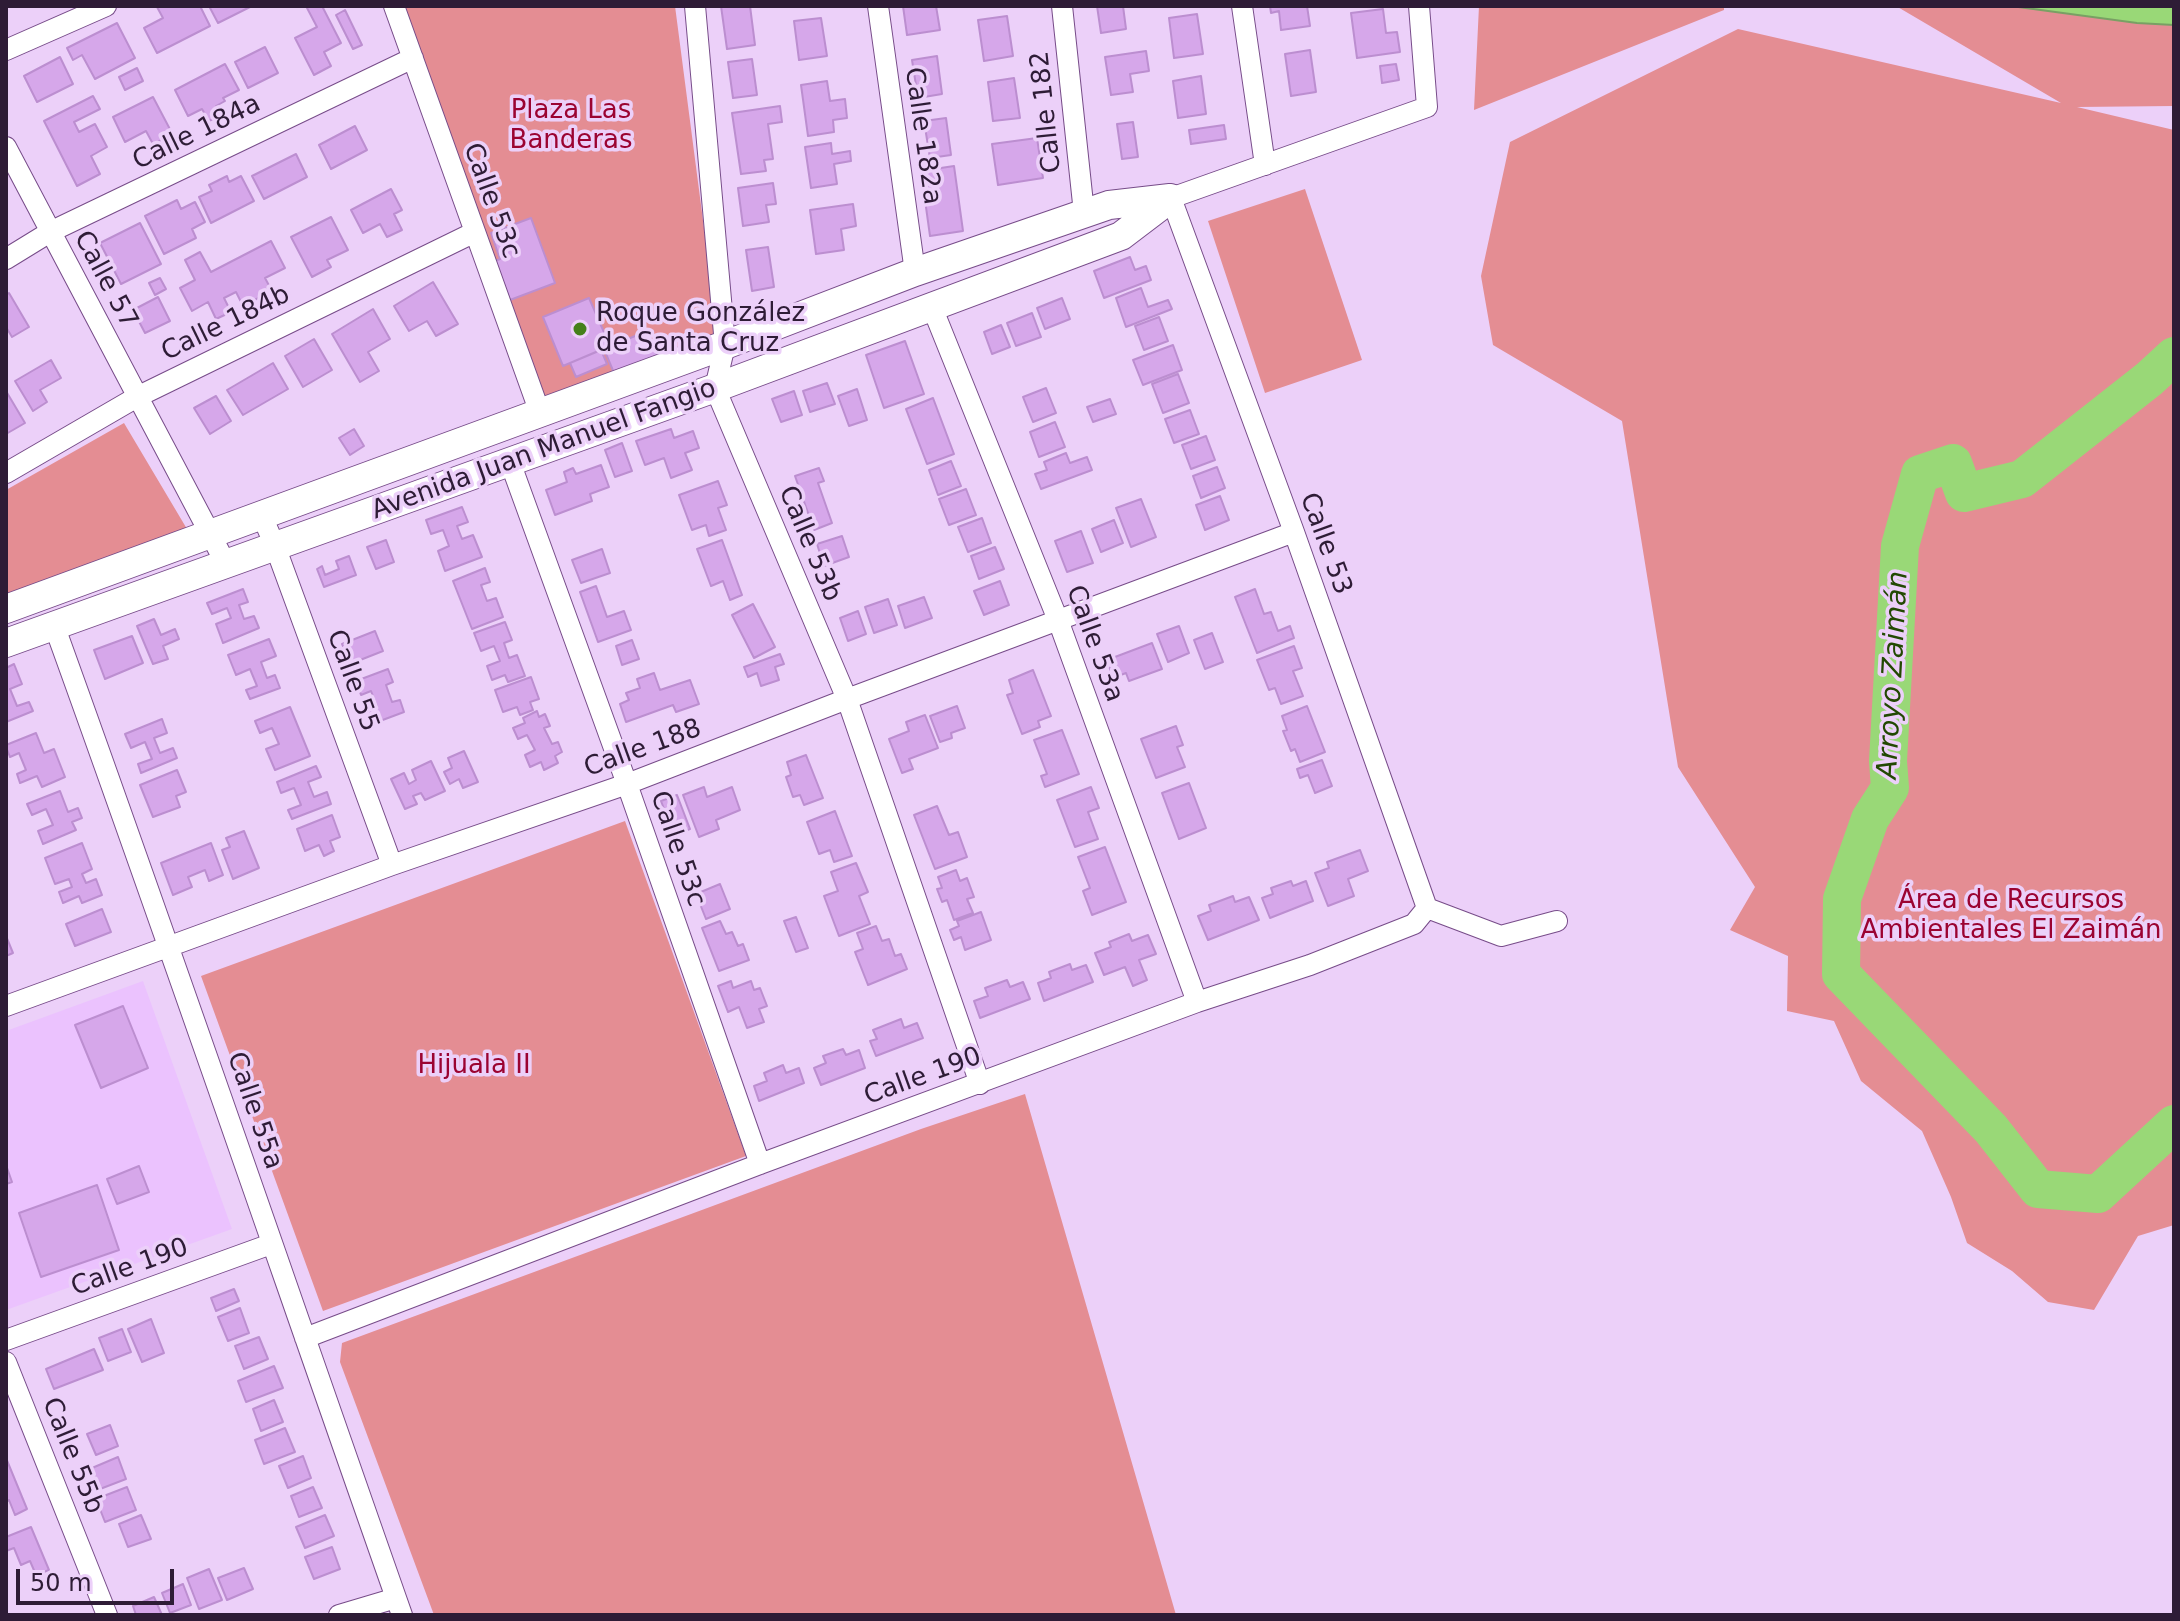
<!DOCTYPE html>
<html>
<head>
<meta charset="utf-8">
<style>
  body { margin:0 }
  #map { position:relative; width:2180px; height:1621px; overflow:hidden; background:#ecd0f9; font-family:"DejaVu Sans",sans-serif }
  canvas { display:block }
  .frame { position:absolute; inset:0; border:8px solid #2e1c36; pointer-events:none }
  .scale { position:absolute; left:16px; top:1569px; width:158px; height:36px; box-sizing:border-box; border:4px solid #2e1c36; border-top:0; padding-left:10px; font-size:24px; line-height:28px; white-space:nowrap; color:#2e1c36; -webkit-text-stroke:6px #ecd0f9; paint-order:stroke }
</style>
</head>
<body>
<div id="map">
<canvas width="2180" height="1621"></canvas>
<div class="frame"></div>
<div class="scale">50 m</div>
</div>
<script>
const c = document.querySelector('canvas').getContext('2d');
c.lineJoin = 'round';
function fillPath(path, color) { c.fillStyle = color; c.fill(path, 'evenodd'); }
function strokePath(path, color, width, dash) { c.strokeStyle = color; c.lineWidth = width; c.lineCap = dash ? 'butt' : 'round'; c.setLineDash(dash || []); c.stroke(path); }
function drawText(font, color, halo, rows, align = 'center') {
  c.font = font + ' "DejaVu Sans",sans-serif'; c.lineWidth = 7; c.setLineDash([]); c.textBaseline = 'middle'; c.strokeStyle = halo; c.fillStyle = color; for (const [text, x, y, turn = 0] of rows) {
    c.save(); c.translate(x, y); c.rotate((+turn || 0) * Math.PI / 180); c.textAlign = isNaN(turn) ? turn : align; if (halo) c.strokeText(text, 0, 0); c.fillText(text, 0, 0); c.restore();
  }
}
fillPath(new Path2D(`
  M143,981L232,1229L6,1310V1031Z`), '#ebc2fe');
fillPath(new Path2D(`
  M402,6H675L719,343L544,408Z
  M1479,6H1724V10L1474,110Z
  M1896,6H2174V106L2077,107L2174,130V1225L2138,1236L2094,1310L2048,1302L2012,1271L1967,1243L1951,1197L1922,1131L1861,1081L1834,1021L1787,1011L1788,956L1730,930L1755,887L1678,767L1622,421L1493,345L1481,276L1510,142L1738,29L2061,103Z
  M1305,189L1362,360L1265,393L1208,221Z
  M124,423L187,529L6,599V490Z
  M625,821L746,1156L323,1311L201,976Z
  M1025,1094L1176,1615H434L340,1362L342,1343L921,1129Z`), '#e48d93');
const water = new Path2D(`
  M2011,6H2174V25L2137,23Z`);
fillPath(water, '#99d877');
strokePath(water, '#79a064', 2);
strokePath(new Path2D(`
  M2174,356L2149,379L2022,479L1964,493L1953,463L1920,474L1900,546L1888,761L1890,788L1870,819L1842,899L1841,974L1991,1129L2038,1189L2098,1194L2174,1124`), '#99d877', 38);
const building = new Path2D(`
  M159,6H200L210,26L157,53L144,28L163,18L157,7Z
  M209,6H252L218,23Z
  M306,6H322L341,43L324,52L331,66L314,75L295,38L317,27Z
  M721,6H750L755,45L727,49Z
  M903,6H936L940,30L907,35Z
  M1097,6H1123L1126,29L1101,33Z
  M1270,6H1307L1310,26L1281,30L1279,11L1271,13Z
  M1383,9L1386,33L1397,32L1400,52L1357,58L1351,13Z
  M345,10L362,45L353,49L336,15Z
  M1197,14L1203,54L1174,58L1169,18Z
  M1007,16L1013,56L984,61L978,20Z
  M821,18L827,56L799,60L794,21Z
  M117,23L135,58L95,79L82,55L73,60L67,48Z
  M265,47L278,73L248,88L235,62Z
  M1310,50L1316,92L1291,96L1285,54Z
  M1146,51L1149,71L1130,74L1133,92L1111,95L1105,57Z
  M937,56L942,94L918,98L912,60Z
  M60,57L73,84L37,102L24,76Z
  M752,59L757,95L733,98L728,62Z
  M225,64L239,90L223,98L225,101L216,106L221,115L209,121L202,109L188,116L175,90Z
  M1396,64L1399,80L1382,83L1380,66Z
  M137,68L143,81L125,90L119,77Z
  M1201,76L1206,114L1178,118L1173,81Z
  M1014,78L1020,118L993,121L988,82Z
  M827,81L830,101L845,99L847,118L833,120L834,132L808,136L801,85Z
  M93,96L100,109L74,122L79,132L95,124L107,147L91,156L100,174L77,186L44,121Z
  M153,97L173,135L153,144L146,131L125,142L113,117Z
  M780,106L782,122L768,124L773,159L764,160L766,171L741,174L732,113Z
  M946,118L951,155L930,158L924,121Z
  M1133,122L1138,157L1122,159L1117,124Z
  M1224,125L1226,139L1191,144L1189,130Z
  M355,126L367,150L331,169L319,145Z
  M1037,138L1043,178L998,185L992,144Z
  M831,143L832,154L850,151L851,161L834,164L837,184L811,188L805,147Z
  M296,154L307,177L264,199L252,176Z
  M954,166L963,231L930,236L921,171Z
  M227,176L229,182L241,176L254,201L211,223L199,197L212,191L209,185Z
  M773,183L776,204L766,205L769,222L743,226L738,188Z
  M391,189L402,210L394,214L402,230L387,237L380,224L363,233L351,210Z
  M177,200L181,209L195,202L205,222L192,229L196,238L164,254L145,216Z
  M853,204L856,226L841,229L844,250L816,254L810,210Z
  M331,217L348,250L327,260L331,267L312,277L291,237Z
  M531,218L555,283L510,300L495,261L500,259L491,233Z
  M140,223L161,264L121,284L100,243Z
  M271,241L285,268L265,278L272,291L243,306L236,292L224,298L231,312L216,319L208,302L192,311L180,288L195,280L185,260L200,252L211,272Z
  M768,247L774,287L752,291L746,250Z
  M1130,257L1135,270L1146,266L1151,280L1104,298L1094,271Z
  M160,278L166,289L155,295L149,283Z
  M433,282L458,324L436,336L427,321L409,331L394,306Z
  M1141,288L1148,307L1168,300L1172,309L1126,327L1116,298Z
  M9,293L29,327L12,337L6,327V295Z
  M158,297L170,321L145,333L133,310Z
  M589,298L610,346L563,366L543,317Z
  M1062,298L1070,319L1045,329L1037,308Z
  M373,309L390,339L368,352L379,371L360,382L332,334Z
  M1032,313L1041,337L1016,346L1007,323Z
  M1159,317L1168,341L1144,350L1135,326Z
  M1001,325L1010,347L992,354L984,332Z
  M647,331L658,355L614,373L604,349Z
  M314,339L332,370L303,387L285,356Z
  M905,341L924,394L884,408L866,355Z
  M1173,345L1182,370L1143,385L1133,360Z
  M601,350L607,364L576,377L570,363Z
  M51,360L61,378L40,390L47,402L33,411L15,381Z
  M273,363L288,389L243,415L227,390Z
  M1178,374L1189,403L1163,413L1152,384Z
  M827,383L835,404L810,412L803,391Z
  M1046,388L1056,413L1033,422L1023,397Z
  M857,389L867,420L849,426L838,396Z
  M6,391L25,423L6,434Z
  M794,391L802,415L781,422L772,399Z
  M216,396L231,421L210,434L194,408Z
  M933,398L954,454L927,464L906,409Z
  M1110,399L1116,414L1093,422L1087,407Z
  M1190,410L1199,434L1174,443L1165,419Z
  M1055,422L1065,447L1039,457L1030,432Z
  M354,429L364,446L350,455L339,438Z
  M671,429L674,438L693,431L699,448L685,453L692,470L671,478L664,458L645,465L636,441Z
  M1206,436L1215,460L1191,469L1182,445Z
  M622,443L632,471L615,477L605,450Z
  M1066,453L1070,463L1087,457L1092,470L1041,489L1035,474L1047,470L1044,462Z
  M951,461L961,486L938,495L929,470Z
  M601,465L609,487L590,494L592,501L555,515L546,490L567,482L564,472L573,468L576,474Z
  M1217,467L1225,488L1201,498L1193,476Z
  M819,468L824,481L818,483L832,523L814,530L795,476Z
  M718,481L727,505L718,508L726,530L709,536L706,525L692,530L679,495Z
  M966,489L976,515L949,525L939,499Z
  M1220,496L1229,520L1205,530L1196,505Z
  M1141,499L1156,537L1131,547L1116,508Z
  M462,507L468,522L457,526L462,539L473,535L482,557L445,571L438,551L449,546L443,530L431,534L426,520Z
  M982,518L991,543L968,552L958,527Z
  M1114,520L1123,543L1101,552L1092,529Z
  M1081,531L1093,563L1067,572L1055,541Z
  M842,536L849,557L824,566L817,544Z
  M386,540L394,562L376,569L367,547Z
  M722,540L742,595L730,600L723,581L711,586L697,549Z
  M995,547L1004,569L979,579L971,556Z
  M602,549L610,573L581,583L572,560Z
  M349,556L356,575L324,587L317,569L322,566L325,575L339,569L336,561Z
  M485,568L490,582L481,585L487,601L496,598L503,617L472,629L453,581Z
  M1000,581L1009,605L984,615L974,591Z
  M596,586L607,617L624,611L631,630L598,642L580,592Z
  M243,589L248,602L239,605L244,619L254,616L259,628L223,643L216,624L231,618L227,608L212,614L207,603Z
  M1255,589L1264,614L1271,612L1278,631L1290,626L1294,638L1257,653L1235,597Z
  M924,597L932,618L905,628L898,606Z
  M888,599L897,625L874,633L865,607Z
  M753,604L775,647L754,658L732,615Z
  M858,611L866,634L848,641L840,618Z
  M154,619L161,635L175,629L179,639L163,646L168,659L153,664L137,626Z
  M505,622L512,640L504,643L509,658L517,655L525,676L508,682L505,675L492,680L487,666L500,661L494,646L481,651L474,633Z
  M1179,626L1189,653L1168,662L1157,634Z
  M375,631L383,651L350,664L342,644Z
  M1212,633L1223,662L1205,669L1194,640Z
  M132,636L143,663L105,679L94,650Z
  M269,639L276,656L261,662L267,678L275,675L280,688L250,699L246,690L257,686L250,669L236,675L228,655Z
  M632,640L639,659L622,665L616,646Z
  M1152,643L1162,669L1129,681L1126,673L1113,678L1107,660Z
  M1294,646L1302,668L1293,671L1303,696L1281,704L1275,688L1269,690L1257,660Z
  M780,654L784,664L775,667L779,680L761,686L757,673L748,677L744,667Z
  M14,664L22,684L10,689L17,706L29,702L33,711L6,722V668Z
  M388,669L393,682L386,685L392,702L400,700L404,712L372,724L367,710L377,706L371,691L361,695L356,681Z
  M1033,670L1051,716L1038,721L1040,727L1022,734L1007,695L1013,693L1009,680Z
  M654,673L660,690L690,680L699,704L676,712L673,705L626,722L620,704L629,700L626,693L640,688L637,679Z
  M531,677L539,699L530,702L533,710L520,715L517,707L503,712L495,690Z
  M957,706L965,728L951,733L952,738L940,742L930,716Z
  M1307,706L1325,752L1300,762L1295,749L1291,751L1283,731L1287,730L1282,716Z
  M290,707L310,756L275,770L266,749L279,744L272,728L260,733L255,721Z
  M537,711L539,717L545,714L550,726L544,728L552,744L558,742L562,752L555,756L558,763L544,770L541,762L530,767L525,755L535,750L527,735L518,739L513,728L525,723L523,718Z
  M925,715L938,748L909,759L913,769L902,773L889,739L909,731L906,722Z
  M162,719L167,733L154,738L160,753L173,748L177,758L141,773L138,764L152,759L145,742L131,748L125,734Z
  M1176,726L1183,745L1177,747L1185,767L1156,778L1141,739Z
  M1062,730L1079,774L1045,787L1041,776L1047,774L1034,740Z
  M36,733L44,753L54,749L65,777L42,787L37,776L20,783L17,774L26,770L19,753L10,757L6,747V745Z
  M464,751L478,782L463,788L459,779L450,784L444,772L452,768L448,758Z
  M806,755L823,798L804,805L800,795L793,797L786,777L791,775L787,762Z
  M1322,760L1332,786L1315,793L1308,775L1300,778L1297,769Z
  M431,761L445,791L425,800L421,793L413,796L417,804L405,809L391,779L404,773L409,784L416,780L412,770Z
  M316,766L321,777L308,782L314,797L327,792L331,804L292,819L288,810L301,805L294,788L281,793L277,782Z
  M177,770L186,792L176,796L180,807L153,817L140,785Z
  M1189,783L1206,828L1179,839L1162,793Z
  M704,787L707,797L732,787L740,810L716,820L719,829L699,837L683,795Z
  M1091,787L1099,808L1088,812L1098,839L1075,847L1057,800Z
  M60,791L68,812L78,808L82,818L72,822L76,830L43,844L38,831L53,825L46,809L32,815L27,804Z
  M677,795L690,829L674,835L661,801Z
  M937,806L949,835L958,832L967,857L935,869L914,815Z
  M835,811L852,856L834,862L830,850L819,854L807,822Z
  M332,815L340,837L330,841L334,851L324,856L319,845L305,851L297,829Z
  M244,831L259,868L233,879L222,850L230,847L226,838Z
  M82,843L92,869L82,874L86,883L96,879L102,895L82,903L79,896L63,903L59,892L72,887L69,879L55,884L45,858Z
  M211,843L223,875L209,881L205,870L188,877L192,887L173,895L161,863Z
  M1105,847L1126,902L1092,915L1083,891L1090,888L1078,857Z
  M1360,850L1368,871L1348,879L1354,896L1328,906L1315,873L1329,868L1327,862Z
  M856,863L868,892L859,896L870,924L839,936L824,896L838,891L831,872Z
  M956,870L960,881L967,878L974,897L967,899L973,913L954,920L947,900L942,902L937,889L942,888L938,877Z
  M1291,881L1293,886L1306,881L1313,901L1270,918L1262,898L1273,894L1271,888Z
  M720,884L730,909L706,919L696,894Z
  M1233,896L1235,902L1249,897L1259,920L1208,940L1198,916L1211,911L1209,905Z
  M102,909L111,932L75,946L66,924Z
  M981,912L991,940L965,950L961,937L954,940L950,930L959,926L957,921Z
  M796,917L808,948L796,952L784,921Z
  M720,921L726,934L732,932L738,946L743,944L749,960L719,971L702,928Z
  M876,926L882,941L889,939L895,956L901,954L907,969L868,985L855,952L863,949L857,933Z
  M1129,934L1132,941L1148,935L1156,954L1139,960L1147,980L1133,986L1125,967L1104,975L1095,953L1111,947L1109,942Z
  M6,936L13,953L6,956Z
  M1070,964L1072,970L1086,965L1093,982L1044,1001L1038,983L1051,978L1049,972Z
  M1007,980L1010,987L1023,982L1030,999L980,1018L974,1001L988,996L985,988Z
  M731,981L733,988L751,981L754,990L760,988L767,1006L759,1009L764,1022L747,1028L739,1007L728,1012L718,986Z
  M123,1006L148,1068L101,1088L75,1025Z
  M901,1019L904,1028L917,1023L923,1038L876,1056L870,1041L877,1039L873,1030Z
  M843,1049L846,1055L859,1050L865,1068L821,1085L814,1068L826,1063L823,1056Z
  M783,1065L786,1073L799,1068L804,1083L759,1101L754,1086L767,1081L764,1073Z
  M6,1165L12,1182L6,1184Z
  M139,1166L149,1192L117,1204L107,1179Z
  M97,1185L119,1250L41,1277L19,1213Z
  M234,1289L239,1301L216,1311L211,1298Z
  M240,1308L249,1333L228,1341L218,1317Z
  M151,1319L164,1353L142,1362L128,1329Z
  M122,1329L131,1352L108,1361L99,1338Z
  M259,1337L268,1359L244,1369L235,1346Z
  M94,1349L103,1370L54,1389L46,1369Z
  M274,1366L283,1388L246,1402L238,1381Z
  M274,1400L283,1422L261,1431L253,1409Z
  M110,1425L118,1446L96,1455L87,1434Z
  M285,1428L295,1452L264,1464L255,1440Z
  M303,1456L311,1478L288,1488L279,1466Z
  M118,1457L126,1479L100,1489L92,1468Z
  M6,1458L27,1509L15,1515L9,1500L6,1501Z
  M127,1487L136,1510L105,1522L96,1499Z
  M313,1487L322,1508L299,1517L291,1496Z
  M141,1515L151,1539L128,1547L119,1524Z
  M325,1515L334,1536L305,1548L296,1527Z
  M31,1527L49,1570L36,1575L30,1561L21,1565L14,1548L6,1551V1537Z
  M332,1547L340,1569L314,1579L305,1557Z
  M244,1568L253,1589L227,1600L218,1578Z
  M209,1569L222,1600L199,1609L187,1578Z
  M183,1584L191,1605L170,1613L162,1593Z
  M154,1597L162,1615H136L133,1606Z`);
fillPath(building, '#d6a7ea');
strokePath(building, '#bc8ed0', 2);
const minor = new Path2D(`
  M394,6L540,413
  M695,6L725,345L715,388L847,699L980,1084
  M878,6L915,272
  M1062,6L1084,213
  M1242,6L1265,165
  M1419,6L1427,107L1171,198L1294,532L1427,908
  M6,50L106,6
  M6,147L226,564
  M6,259L50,232L413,58
  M932,307L1058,620L1197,1002
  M510,462L627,784L760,1164
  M6,473L137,397L475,232
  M262,516L275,546L392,865
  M54,625C173,954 286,1285 402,1615
  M1427,908L1501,936L1557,921
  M6,1006L392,865L627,784L847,699L1294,532
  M305,1338L760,1164L1197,1002L1310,965L1414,924L1427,908
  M6,1340L271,1244
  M6,1362L107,1615
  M339,1615L396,1598`);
const secondary = new Path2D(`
  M6,609L725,345L915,272L1109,205L1170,198
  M6,643L715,388L1121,236L1171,198`);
strokePath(minor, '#774c89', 22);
strokePath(secondary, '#774c89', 30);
strokePath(minor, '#fff', 20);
strokePath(secondary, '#fff', 28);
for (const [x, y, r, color] of [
  [580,329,8,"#45801b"]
]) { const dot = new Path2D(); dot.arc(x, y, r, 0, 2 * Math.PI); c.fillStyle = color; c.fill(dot); strokePath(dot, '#ecd0f9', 3); }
drawText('26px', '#9b0331', '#ecd0f9', [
  ["Plaza Las",571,111],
  ["Banderas",571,141],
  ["Área de Recursos",2011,901],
  ["Ambientales El Zaimán",2011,931],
  ["Hijuala II",474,1066]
]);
drawText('26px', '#2e1c36', '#ecd0f9', [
  ["Calle 182",1047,112,-96],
  ["Calle 184a",197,133,-26],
  ["Calle 182a",922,136,82],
  ["Calle 53c",491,201,70],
  ["Calle 57",105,280,62],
  ["Calle 184b",226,324,-26],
  ["Avenida Juan Manuel Fangio",544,450,-20],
  ["Calle 53b",809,544,67],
  ["Calle 53",1325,544,70],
  ["Calle 53a",1094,644,70],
  ["Calle 55",352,681,70],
  ["Calle 188",643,749,-20],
  ["Calle 53c",677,849,71],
  ["Calle 190",923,1077,-20],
  ["Calle 55a",254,1111,71],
  ["Calle 190",130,1268,-20],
  ["Calle 55b",72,1456,68]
]);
drawText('26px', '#2e1c36', '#ecd0f9', [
  ["Roque González",596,314],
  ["de Santa Cruz",596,344]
], 'left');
drawText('italic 28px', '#224902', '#ecd0f9', [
  ["Arroyo Zaimán",1894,675,-87]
]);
</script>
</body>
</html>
